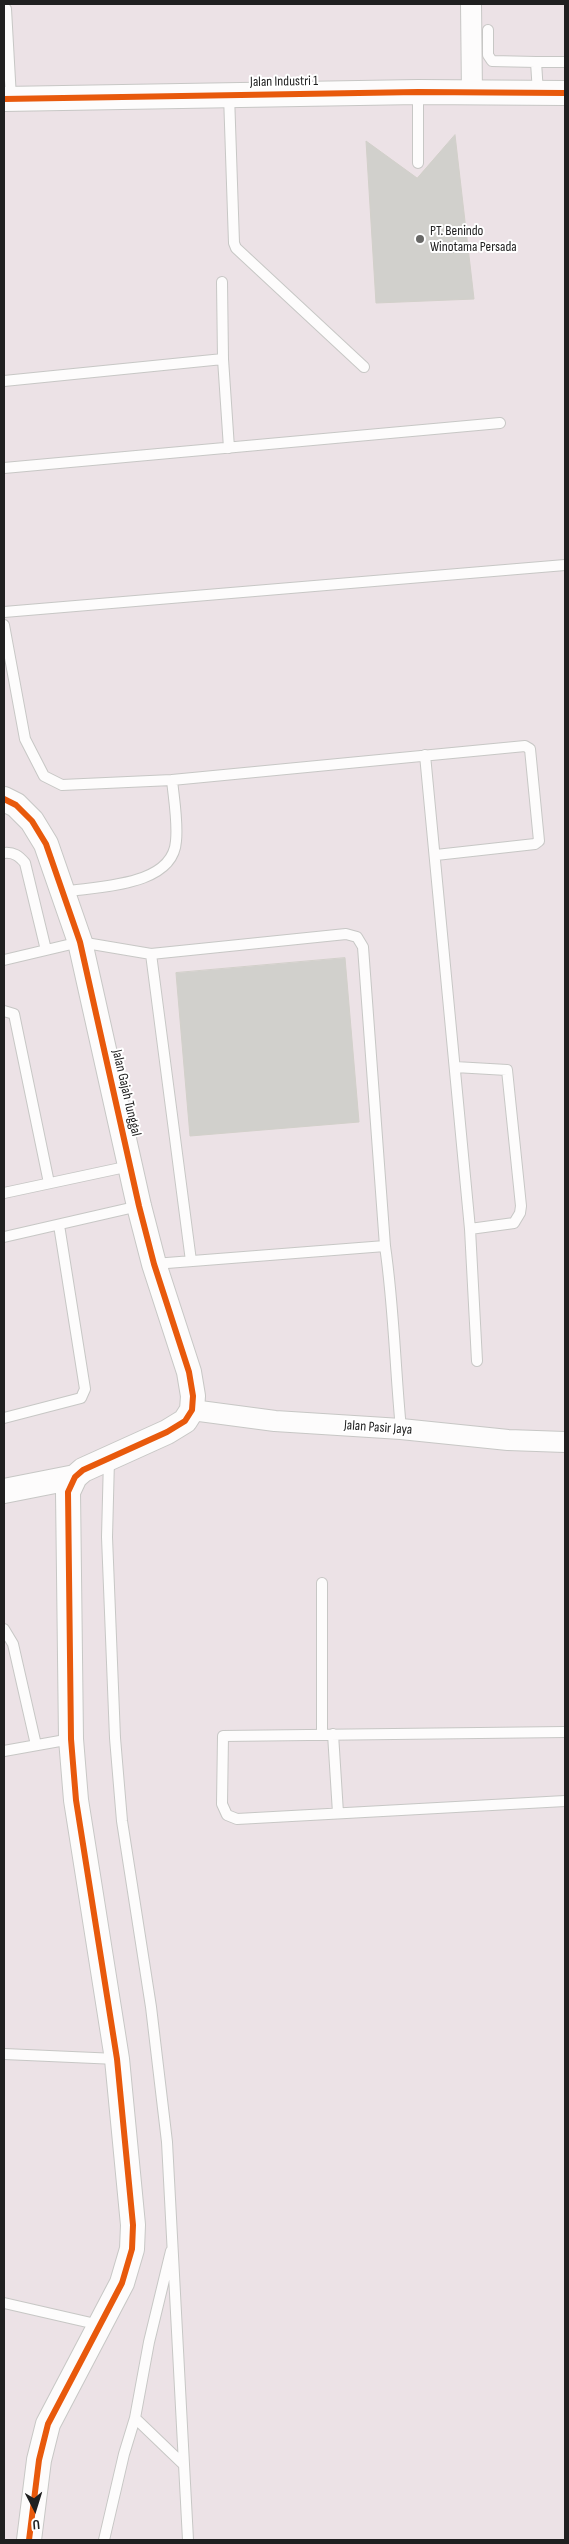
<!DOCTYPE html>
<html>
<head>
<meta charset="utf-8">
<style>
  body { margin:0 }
  #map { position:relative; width:569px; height:2544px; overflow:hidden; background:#efeee9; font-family:"Sofia Sans Condensed",sans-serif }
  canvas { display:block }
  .frame { position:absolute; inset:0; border:5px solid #202020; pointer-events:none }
  .north { position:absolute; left:10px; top:2484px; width:50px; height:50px; -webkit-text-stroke:4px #fff; paint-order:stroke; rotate:175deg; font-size:14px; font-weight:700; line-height:20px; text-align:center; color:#202020 }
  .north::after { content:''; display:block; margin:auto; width:18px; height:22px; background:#202020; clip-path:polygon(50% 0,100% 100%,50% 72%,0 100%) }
</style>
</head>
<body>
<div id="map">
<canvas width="569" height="2544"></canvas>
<div class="frame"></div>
<div class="north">U</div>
</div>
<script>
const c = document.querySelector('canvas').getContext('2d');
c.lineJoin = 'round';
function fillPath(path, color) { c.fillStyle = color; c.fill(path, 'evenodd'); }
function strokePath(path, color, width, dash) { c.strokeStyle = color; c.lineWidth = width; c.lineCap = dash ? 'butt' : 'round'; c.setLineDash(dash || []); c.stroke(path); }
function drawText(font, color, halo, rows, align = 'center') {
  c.font = font + ' "Sofia Sans Condensed",sans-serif'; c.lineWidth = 4; c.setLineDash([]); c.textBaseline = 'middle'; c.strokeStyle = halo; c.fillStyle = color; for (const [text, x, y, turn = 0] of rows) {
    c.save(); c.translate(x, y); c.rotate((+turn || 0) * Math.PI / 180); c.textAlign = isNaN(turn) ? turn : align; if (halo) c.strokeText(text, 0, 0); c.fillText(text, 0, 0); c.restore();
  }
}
fillPath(new Path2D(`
  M4,4H565V2540H4Z`), '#ece2e6');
const building = new Path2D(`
  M455,135L474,299L376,303L366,141L417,178Z
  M345,958L359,1122L190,1136L176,973Z`);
fillPath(building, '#d1d0cc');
strokePath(building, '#d2d0ca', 1);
const service = new Path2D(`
  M6,9L11,98
  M488,30V55L492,61L536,62
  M538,93L536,62H565
  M229,95L234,243L236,248L364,367
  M418,163V92
  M222,282L223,359L229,448
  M4,381L223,359
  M4,468L500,423
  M4,612L565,565
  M4,625L25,739L44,776L62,785L172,780L525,746L530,749L539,841L535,844L436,855
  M425,755L470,1229L477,1361
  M4,853C14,852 19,856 25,863L46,950
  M63,892C97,886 173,887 176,841C178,822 174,800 172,780
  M151,954L191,1261
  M4,960L80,942L151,954L346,934L357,937L363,947L385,1246
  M4,1011L14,1014L49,1183
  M455,1067L507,1070L521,1206L520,1213L514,1223L470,1229
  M4,1193L130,1166
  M4,1237L139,1206
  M154,1264L385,1246C394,1307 395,1368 401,1429
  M4,1418L81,1398L85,1389L59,1225
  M109,1459L107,1537L115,1738L122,1821L151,2007L167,2142L188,2540
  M322,1583V1735
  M4,1629L13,1644L36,1745
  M565,1732L223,1736L222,1804L227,1815L237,1819L565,1801
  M333,1734L338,1813
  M4,1751L71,1739
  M4,2054L117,2059
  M4,2303L100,2325
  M135,2418L184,2465
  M104,2540L124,2454L135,2418L149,2342L171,2251`);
const minor = new Path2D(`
  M471,4L472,94
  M192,1410L275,1421L401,1429L508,1440L565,1442`);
const tertiary = new Path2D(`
  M4,99L418,92L565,93
  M4,799L16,805L32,821L46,844L80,942L139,1206L154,1264L189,1372L193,1396L192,1410L185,1421L167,1432L83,1470L75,1477L68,1492L71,1739L76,1800L117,2059L133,2225L132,2249L122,2283L48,2424L39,2460L29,2540
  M4,1491L75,1477`);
strokePath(service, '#c7c7c5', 12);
strokePath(minor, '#c7c7c5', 22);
strokePath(tertiary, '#c7c7c5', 26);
strokePath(service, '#fdfcfc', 10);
strokePath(minor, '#fdfcfc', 20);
strokePath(tertiary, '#fdfcfc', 24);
strokePath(new Path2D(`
  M4,99L418,92L565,93
  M4,799L16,805L32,821L46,844L80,942L139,1206L154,1264L189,1372L193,1396L192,1410L185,1421L167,1432L83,1470L75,1477L68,1492L71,1739L76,1800L117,2059L133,2225L132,2249L122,2283L48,2424L39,2460L29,2540`), '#e8590c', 6);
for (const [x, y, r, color] of [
  [420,239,5,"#686866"]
]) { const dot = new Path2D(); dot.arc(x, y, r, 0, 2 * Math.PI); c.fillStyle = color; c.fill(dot); strokePath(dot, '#fff', 2); }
drawText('14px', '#202020', '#fff', [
  ["Jalan Industri 1",284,82,-1],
  ["Jalan Gajah Tunggal",126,1093,77],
  ["Jalan Pasir Jaya",378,1428,4]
]);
drawText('14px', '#202020', '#fff', [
  ["PT. Benindo",430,231],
  ["Winotama Persada",430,247]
], 'left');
</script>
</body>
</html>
